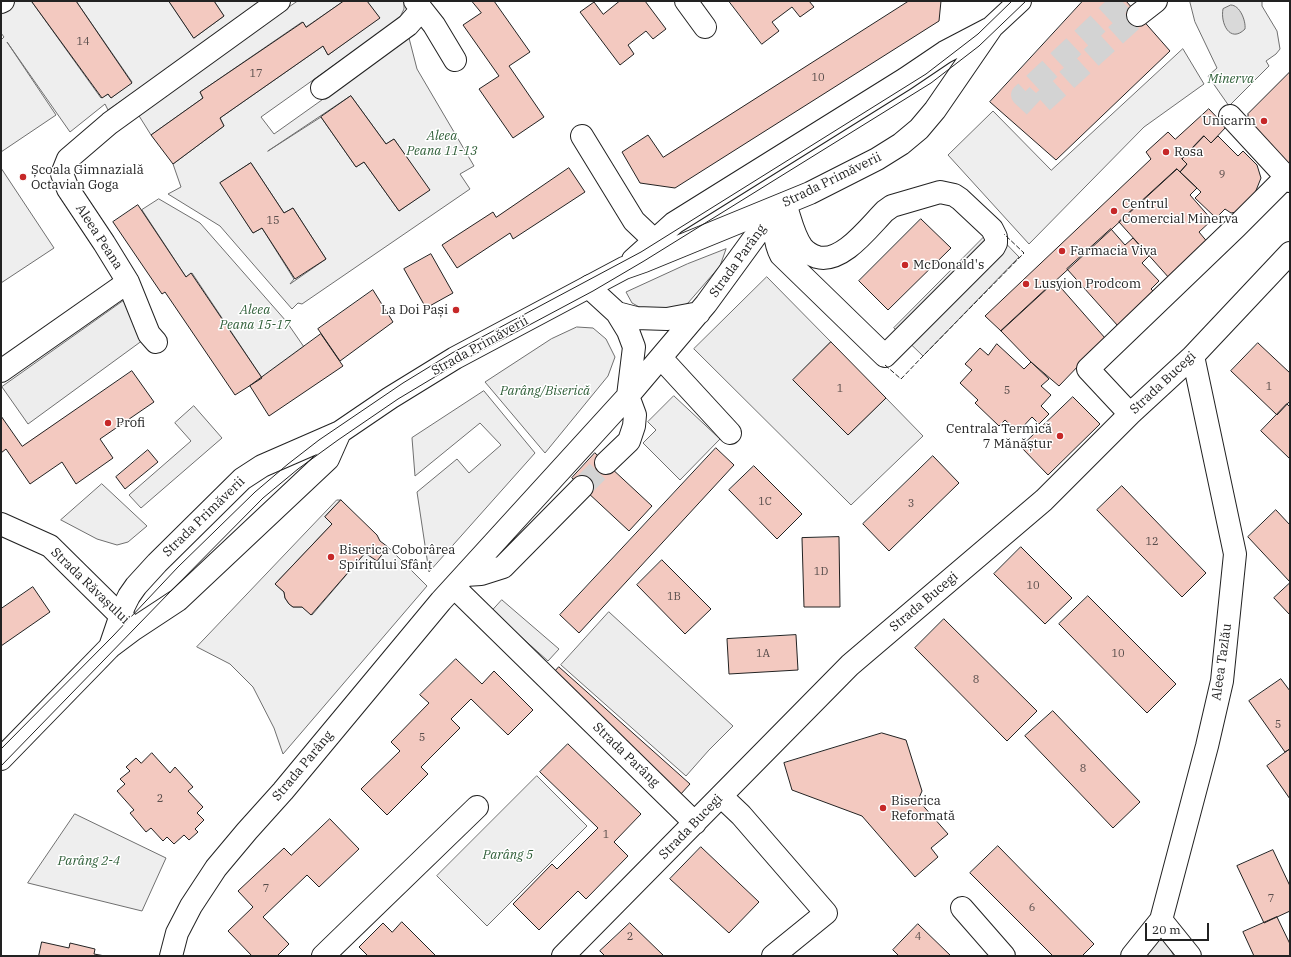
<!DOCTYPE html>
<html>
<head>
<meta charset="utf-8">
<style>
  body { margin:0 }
  #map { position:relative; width:1291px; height:957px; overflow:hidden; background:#fff; font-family:"IBM Plex Serif",serif }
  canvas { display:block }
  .frame { position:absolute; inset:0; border:2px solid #222; pointer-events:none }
  .scale { position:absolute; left:1145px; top:923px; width:64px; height:18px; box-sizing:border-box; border:2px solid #222; border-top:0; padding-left:5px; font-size:12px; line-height:14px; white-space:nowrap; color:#222; -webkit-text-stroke:3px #fff; paint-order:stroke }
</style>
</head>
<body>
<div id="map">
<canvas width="1291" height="957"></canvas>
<div class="frame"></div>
<div class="scale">20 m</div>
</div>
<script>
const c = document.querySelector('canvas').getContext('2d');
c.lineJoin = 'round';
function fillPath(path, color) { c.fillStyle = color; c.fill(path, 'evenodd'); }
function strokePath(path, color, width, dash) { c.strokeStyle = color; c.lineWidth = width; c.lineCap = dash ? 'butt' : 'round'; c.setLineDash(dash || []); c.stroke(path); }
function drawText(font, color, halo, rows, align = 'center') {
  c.font = font + ' "IBM Plex Serif",serif'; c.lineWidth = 3; c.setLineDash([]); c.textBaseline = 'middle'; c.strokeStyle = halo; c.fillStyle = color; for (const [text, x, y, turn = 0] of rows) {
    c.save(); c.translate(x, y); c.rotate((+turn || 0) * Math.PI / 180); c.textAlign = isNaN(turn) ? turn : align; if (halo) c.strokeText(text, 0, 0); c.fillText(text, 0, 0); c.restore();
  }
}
const green = new Path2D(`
  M14,1H34L32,2L101,98L108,94L111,98L132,82L76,1H169L194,38L224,16L214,1H268L108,110L105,104L70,132L7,42L56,115L1,152V40L4,37L1,33V10Z
  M298,1H344L306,27L302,22L200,92L203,98L151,135L136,111Z
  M367,1H404V9L399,19L261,117L274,134L409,38L417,69L474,166L460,174L470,189L302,304L298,303L292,309L220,226L168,194L181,187L173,164L224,126L220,118L323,46L328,55L379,18ZM351,96L386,144L394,139L429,190L399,211L364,162L356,167L321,117L268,151ZM251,163L284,213L293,208L326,259L290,284L294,279L262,228L253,233L221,183Z
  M1190,1H1262V6L1277,31L1280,49L1276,54L1266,61L1269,66L1229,106L1208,76L1217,68L1195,22Z
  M1183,49L1204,84L1144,127L1029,244L948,155L993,111L1051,170Z
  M1,168L54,248L1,283Z
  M159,199L200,223L286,321L304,347L262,378L192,273L186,277L142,210Z
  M726,249L720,266L688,303L674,311L645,310L632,303L626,292L687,264Z
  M577,327L593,328L606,339L615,357L608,376L545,453L485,382L551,339Z
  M484,391L535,453L429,572L417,492L457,459L469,473L501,445L480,423L415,476L412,438Z
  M674,396L720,439L680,480L643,443L656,430L648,422Z
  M194,406L222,438L141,508L129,495L191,441L175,423Z
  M102,484L147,526L128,542L117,545L97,539L61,520Z
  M337,500H341L325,517L332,524L275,584L284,592L285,598L289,604L293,607H302L312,615L365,553L388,547L427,586L283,754L274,728L253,687L230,664L197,647Z
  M502,600L559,649L548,661L492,611Z
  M537,776L587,826L487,926L437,876Z
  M75,814L166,858L142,911L28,883Z`);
fillPath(green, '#eee');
strokePath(green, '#6f6f6f', 1);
const parking = new Path2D(`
  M992,229L1019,257L923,356L894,328Z
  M767,277L831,342L794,380L848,435L886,398L923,436L851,505L694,349Z
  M136,292L154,332L28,424L2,387Z
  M609,612L733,726L709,750L686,776L561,665Z
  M1162,934L1174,956H1147Z`);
fillPath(parking, '#ededed');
strokePath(parking, '#6f6f6f', 1);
const water = new Path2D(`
  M1231,5C1240,5 1246,21 1245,29C1230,44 1220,23 1223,9Z`);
fillPath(water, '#d9d9d9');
strokePath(water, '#6f6f6f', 1);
const building = new Path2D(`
  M34,1H76L132,83L111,98L108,94L102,98L32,2Z
  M169,1H214L224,16L194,38Z
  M344,1H367L380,18L328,55L323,46L220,118L224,126L173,164L151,135L203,98L200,92L303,22L306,27Z
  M472,1H494L530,52L509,66L544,117L513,138L479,89L499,76L463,25L481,13Z
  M620,1H645L666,29L653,39L646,31L628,45L634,54L620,65L580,12L594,2L603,14Z
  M729,1H809L814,7L800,17L792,7L772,22L779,31L762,44Z
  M909,1H941L939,21L675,188L640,183L622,152L648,135L663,157Z
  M1083,1H1126L1170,51L1056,160L990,102Z
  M1290,72V165L1248,125V114Z
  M351,96L386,144L394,139L430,190L399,211L364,162L356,167L321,117Z
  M1209,109L1226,127L1211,143L1204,136L1182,159L1187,164L1180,172L1177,169L1001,331L985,316L1151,159L1146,152L1168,132L1175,139Z
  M1204,136L1211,143L1218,136L1238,156L1243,151L1257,165L1261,178L1255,193L1237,212L1231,213L1225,209L1216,218L1195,198L1201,192L1180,172L1187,164L1182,159Z
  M251,163L284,213L293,208L326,259L295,279L262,228L253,233L220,183Z
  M569,168L585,192L513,239L510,233L457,268L442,245L493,212L496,217Z
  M1177,169L1197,188L1190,195L1212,220L1199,232L1209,244L1170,279L1119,222Z
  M138,205L186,277L191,273L262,378L235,395L165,292L162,294L113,222Z
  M921,219L951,248L888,310L859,281Z
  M1111,229L1125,245L1133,238L1149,256L1142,263L1159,281L1151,289L1154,292L1118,326L1067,269Z
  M431,254L453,293L426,308L404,269Z
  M1055,281L1105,338L1059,386L1031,362L1001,331Z
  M373,290L393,322L340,361L318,329Z
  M321,334L343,366L269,416L250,386Z
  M831,342L886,398L848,435L793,380Z
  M1258,343L1290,373V401L1277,415L1231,371Z
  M997,344L1024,369L1031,362L1049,379L1041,386L1051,395L1041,406L1049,414L1039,424L1032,417L1018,432L1005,420L999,426L975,403L978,400L960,383L972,370L965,364L980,348L988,355Z
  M132,371L154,402L100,439L113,458L76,484L62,462L30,484L6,449L1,453V416L22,446Z
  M1073,397L1100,424L1048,475L1021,447Z
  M1287,404L1290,407V459L1261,431Z
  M716,448L734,465L579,633L560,615Z
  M148,450L158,462L125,489L116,477Z
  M595,453L652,506L629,531L572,478Z
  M933,456L959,483L889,551L863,524Z
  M754,466L802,514L777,539L729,490Z
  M1122,486L1206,573L1182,597L1097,510Z
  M341,500L377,535L380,541L388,547L377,561L365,553L311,615L302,607H293L289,604L285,598L284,592L275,584L332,524L325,517Z
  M1276,510L1290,525V582L1248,537Z
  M839,537L840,607H804L802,538Z
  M1021,547L1072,598L1045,624L994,574Z
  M662,560L711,609L685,634L637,585Z
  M1290,583V615L1274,598Z
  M33,587L50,612L1,646V609Z
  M1088,596L1176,684L1147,713L1059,624Z
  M944,619L1037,711L1007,741L915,648Z
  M796,635L798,670L729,674L727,639Z
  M456,659L482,684L494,671L533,710L508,735L471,699L451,719L460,728L421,767L428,774L387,815L361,789L400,751L391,742L429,703L420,695Z
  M559,667L690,784L680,795L550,677Z
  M1281,679L1290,691V749L1285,752L1249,701Z
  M1053,711L1140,802L1113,828L1025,736Z
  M882,733L906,740L922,791L918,800L948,834L931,848L938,857L915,877L862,816L792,790L784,763Z
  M568,744L641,814L614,842L628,856L586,899L578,891L539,930L513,904L552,864L557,869L598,828L540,772Z
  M1290,749V799L1267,766Z
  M152,753L170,773L175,767L193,787L188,791L203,807L197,813L204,820L195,829L198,832L189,840L184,835L174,844L167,837L163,841L151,828L146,832L130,813L134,810L117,791L125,784L120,779L130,771L126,767L136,758L141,763Z
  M330,819L359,849L319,887L307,875L263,917L289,944L277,956H252L228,931L253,907L238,891L284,848L291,855Z
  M998,846L1094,944L1082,956H1053L970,873Z
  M701,847L759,902L729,933L670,879Z
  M1273,850L1290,886V911L1264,923L1237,866Z
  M1277,917L1290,944V956H1254L1243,932Z
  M402,922L436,956H368L359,947L383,923L392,932Z
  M630,923L664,956H605L600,951Z
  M918,924L951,956H899L893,950Z
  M42,942L69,948L70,943L95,949L94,954L105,956H39Z`);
fillPath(building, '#f3c9c0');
strokePath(building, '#222', 1);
strokePath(new Path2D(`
  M1122,1L1022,95L1036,108L1138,15
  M582,487L606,463`), '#d3d3d3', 22, [22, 11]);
const minor = new Path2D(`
  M415,1L434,25L455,60
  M686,1L705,27
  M1,2L3,1
  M1138,15L1156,1
  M322,88L408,25L421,10
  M1230,116L1290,181
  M582,136L634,221L654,240
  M776,208C775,225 773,240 781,255L885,356L994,247L996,243V237L992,229L960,199L954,195L940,192L892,206L885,211C869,227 842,264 817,257C811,255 806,252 802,247C793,235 790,217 785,204
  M590,286L593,291L617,313L628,331L634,347L628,396L635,415L634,426L629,441L606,463
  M617,313L636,318L667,319L699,313
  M156,342L149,334L128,282L104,243L68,189L62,174L68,159L110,123L279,1
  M661,358L730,433
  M1,371L128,282
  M1130,414L1088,369L1236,227L1286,177
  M1,524L50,546L133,628
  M465,575L481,574L503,567L582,487
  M454,587L695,823
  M721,796L741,815L826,913L773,956
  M962,908L1004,956
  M1161,920L1190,956
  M171,956L177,933L191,906L216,868L247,831L283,791L441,601L628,396L706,304L776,208
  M323,956L477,807
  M563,956L850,665L1044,500L1130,414L1193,356L1290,253
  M1132,956L1161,920L1207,746L1222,681L1235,554L1193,356`);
const major = new Path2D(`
  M633,260L674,223L905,79L945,52L989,29
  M110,647L124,606L129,596L136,586L157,563L242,479L262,466L340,432L390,398L455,358L624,268L644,261L810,193L877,159L901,144L919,129L935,110L992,27L1020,1
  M1,759L110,647L134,629L178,600L328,459L340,432`);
strokePath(minor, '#222', 24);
strokePath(major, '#222', 24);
strokePath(minor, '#fff', 22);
strokePath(major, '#fff', 22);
strokePath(new Path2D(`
  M1,749L113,636L178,567L255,492L288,464L319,440L403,383L452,353L641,252L926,74L978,34L1012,1
  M1,766L170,592L263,498L298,469L338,440L398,399L458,363L593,291L644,261L931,83L979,46L1026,1`), '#222', 1);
strokePath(new Path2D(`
  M885,365L901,379L923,356L1024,253L1004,234`), '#222', 1, [5, 2]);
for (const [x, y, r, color] of [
  [1264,121,4,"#c62828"],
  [1166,152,4,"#c62828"],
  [23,177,4,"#c62828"],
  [1114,211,4,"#c62828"],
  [1062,251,4,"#c62828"],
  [905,265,4,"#c62828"],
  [1026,284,4,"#c62828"],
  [456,310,4,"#c62828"],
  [108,423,4,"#c62828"],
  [1060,436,4,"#c62828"],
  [331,557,4,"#c62828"],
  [883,808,4,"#c62828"]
]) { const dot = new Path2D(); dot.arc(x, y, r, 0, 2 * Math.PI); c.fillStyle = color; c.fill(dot); strokePath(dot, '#fff', 1.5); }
drawText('11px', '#564c4a', null, [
  ["14",83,42],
  ["17",256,74],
  ["10",818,78],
  ["9",1222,175],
  ["15",273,221],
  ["1",1269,387],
  ["1",840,389],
  ["5",1007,391],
  ["1C",765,502],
  ["3",911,504],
  ["12",1152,542],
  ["1D",821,572],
  ["10",1033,586],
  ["1B",674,597],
  ["1A",763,654],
  ["10",1118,654],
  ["8",976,680],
  ["5",1278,725],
  ["5",422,738],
  ["8",1083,769],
  ["2",160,799],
  ["1",606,835],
  ["7",266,889],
  ["7",1271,899],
  ["6",1032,908],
  ["2",630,937],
  ["4",918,937]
]);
drawText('italic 13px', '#2f5e38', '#fff', [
  ["Minerva",1231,79],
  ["Aleea",442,136],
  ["Peana 11-13",442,151],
  ["Aleea",255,310],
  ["Peana 15-17",255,325],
  ["Parâng/Biserică",545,391],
  ["Parâng 5",508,855],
  ["Parâng 2-4",89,861]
]);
drawText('13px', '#222', '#fff', [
  ["Unicarm",1256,121,"right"],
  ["Rosa",1174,152],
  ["Școala Gimnazială",31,170],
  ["Octavian Goga",31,185],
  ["Centrul",1122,204],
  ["Comercial Minerva",1122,219],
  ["Farmacia Viva",1070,251],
  ["McDonald's",913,265],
  ["Lusyion Prodcom",1034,284],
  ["La Doi Pași",448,310,"right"],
  ["Profi",116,423],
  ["Centrala Termică",1052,429,"right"],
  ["7 Mănăștur",1052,444,"right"],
  ["Biserica Coborârea",339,550],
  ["Spiritului Sfânt",339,565],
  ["Biserica",891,801],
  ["Reformată",891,816]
], 'left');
drawText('13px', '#222', '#fff', [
  ["Strada Primăverii",832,180,-26],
  ["Aleea Peana",99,237,57],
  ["Strada Parâng",738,261,-54],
  ["Strada Primăverii",480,346,-29],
  ["Strada Bucegi",1163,383,-43],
  ["Strada Primăverii",204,517,-44],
  ["Strada Răvașului",90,586,44],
  ["Strada Bucegi",924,602,-40],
  ["Aleea Tazlău",1222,662,-82],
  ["Strada Parâng",626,755,44],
  ["Strada Parâng",303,766,-50],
  ["Strada Bucegi",691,827,-46]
]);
</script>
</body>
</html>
